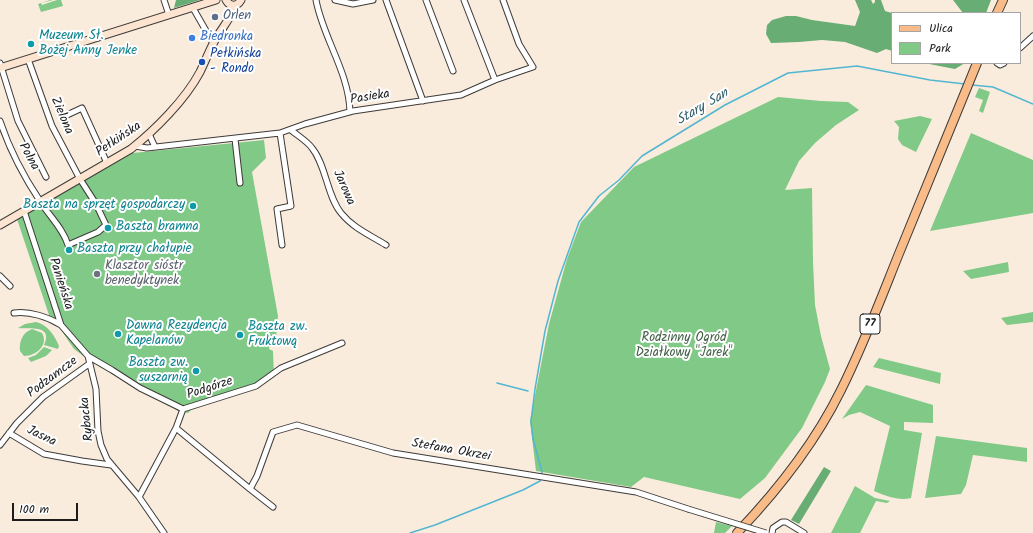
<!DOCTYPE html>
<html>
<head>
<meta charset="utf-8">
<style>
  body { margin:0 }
  #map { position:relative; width:1033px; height:533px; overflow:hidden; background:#faecdd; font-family:Kalam,sans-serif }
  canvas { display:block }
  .legend { position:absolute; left:891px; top:12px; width:130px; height:52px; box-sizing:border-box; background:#fff; border:1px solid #a4a4a4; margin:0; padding:5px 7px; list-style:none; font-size:12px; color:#1c1c1c }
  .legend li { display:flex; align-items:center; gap:8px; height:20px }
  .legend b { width:20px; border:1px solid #a4a4a4 }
  .scale { position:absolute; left:12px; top:503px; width:66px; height:18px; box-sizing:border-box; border:2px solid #1c1c1c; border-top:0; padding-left:5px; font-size:12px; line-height:14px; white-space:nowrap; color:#1c1c1c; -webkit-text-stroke:3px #fff; paint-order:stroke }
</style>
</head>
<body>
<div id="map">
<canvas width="1033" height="533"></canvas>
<ul class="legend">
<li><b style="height:5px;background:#f9bc89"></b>Ulica</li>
<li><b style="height:11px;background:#80c986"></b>Park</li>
</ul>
<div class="scale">100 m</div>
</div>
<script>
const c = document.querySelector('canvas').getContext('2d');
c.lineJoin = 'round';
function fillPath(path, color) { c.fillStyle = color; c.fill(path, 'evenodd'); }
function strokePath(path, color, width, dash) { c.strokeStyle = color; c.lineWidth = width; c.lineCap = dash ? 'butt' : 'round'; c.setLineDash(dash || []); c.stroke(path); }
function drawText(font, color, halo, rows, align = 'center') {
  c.font = font + ' Kalam,sans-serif'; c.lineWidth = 4; c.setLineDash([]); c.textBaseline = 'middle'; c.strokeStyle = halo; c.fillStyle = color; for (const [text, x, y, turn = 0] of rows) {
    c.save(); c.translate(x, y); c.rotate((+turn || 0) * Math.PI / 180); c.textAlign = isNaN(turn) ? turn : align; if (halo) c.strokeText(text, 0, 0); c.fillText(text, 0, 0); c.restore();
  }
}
fillPath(new Path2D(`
  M50,0H53L41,3L42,5L57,0H61L63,6L41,12L38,4Z
  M979,88L990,92L983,113L979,111L983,100L975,97Z
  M778,97L821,101L848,102L859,110L836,125L815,143L799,161L785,190L812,188L813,262L815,305L821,336L830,369L825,382L802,428L765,478L740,499L644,477L631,487L536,471L530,421L549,324L567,259L581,222L634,167Z
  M920,116L932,119L916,152L902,145L898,139L899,127L894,121Z
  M971,133L1033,160V213L930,231Z
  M264,140L266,158L252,172L278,316L276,337L271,340L269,349L273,351L274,377L260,386L191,410L188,413L178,411L145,393L93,363L74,349L59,327L51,321L17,219L133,153Z
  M1008,262L1009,272L971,279L963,271Z
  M1033,312V322L1007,325L1001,318Z
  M36,322C47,324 55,336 59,346L58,349L44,345C54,324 28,329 18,328L25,324Z
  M32,329L42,333C49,345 36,356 24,356L20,351C19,342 22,333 32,329Z
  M44,347L52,350L46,356L31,362L28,358L36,355Z
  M879,358L941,373L940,384L873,367Z
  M866,385L933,405V423L904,422V430L922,433L911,498C899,501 886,496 874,491L890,426L860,412L849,415L842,419Z
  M936,436L1027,448V462L973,455L966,485L961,494L925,498Z
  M855,486L875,498L890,501L887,503L876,501L860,533H831Z
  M716,522L732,526L725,533H714Z`), '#80c986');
fillPath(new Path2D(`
  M176,0H200L174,8Z
  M855,0H871L873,4L875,2V0H881L885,11L892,13V51L886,49L877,53L845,42L822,40L799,42L771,43L766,34L767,25L772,20L786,16H796L812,20L855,26L860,12Z
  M953,0H991L986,13H963Z
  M924,63H965L955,69Z
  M824,467L831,471L799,524L791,520Z`), '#68ad73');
strokePath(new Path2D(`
  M972,85L993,87L1033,104
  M497,383L528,391
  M410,533L435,525L523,490L540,481L542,472L533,439L531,421L535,389L545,331L558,281L579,222L599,196L619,180L642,156L725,105L788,73L857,66L930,80L965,84`), '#52b6d1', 1.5);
const street = new Path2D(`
  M164,0L169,15
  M316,0C323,38 349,72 350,112
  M335,0L353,4L373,0
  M386,0L423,101
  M426,0L453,71
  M464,0L495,80
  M193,8L213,43
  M1020,48L1033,36
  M0,63L18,121L46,177
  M997,63L1000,65L1004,63
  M67,115L82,108L107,163
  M0,121C9,148 24,177 40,201C49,216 63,228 68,245L98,232L106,225L96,204L80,179L52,126L28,59
  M291,130C298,136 307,141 312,148C326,165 327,196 341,213C353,228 370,235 386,245
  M280,133L291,206L277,209L282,245
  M149,134L155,147
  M235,139L240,183
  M135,146L147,148L280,133L305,124L353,111L461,95L495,80L533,67L519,44L503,0
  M24,211L61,325L88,356L112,370L140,388L183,409L256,386L281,368L342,343
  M0,276L10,286
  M14,313C30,311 48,317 61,325
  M88,356L96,389L98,431L101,445L107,459L139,497L164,533
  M176,428L250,489L257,476L273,432L297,425L393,453L636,492L688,509
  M9,433L44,454L82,461L111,465
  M0,445L17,423L43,397L89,364
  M250,489L273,507
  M139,497L176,428L183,409
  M772,533L773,528L782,522H786L804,533`);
const secondary = new Path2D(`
  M226,0C230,7 237,7 241,0
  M0,68L216,0
  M0,225L131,149C155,130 185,100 200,72C205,62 209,51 214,42C221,29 231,18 236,5`);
const primary = new Path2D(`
  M997,13L1003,0
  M737,533C778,490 815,443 841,390C863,346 880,301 898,256C924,192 951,127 977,63`);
strokePath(street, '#3d3b39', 7);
strokePath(secondary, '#3d3b39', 9);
strokePath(primary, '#3d3b39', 10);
strokePath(street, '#fff', 5);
strokePath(secondary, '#fde4d0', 7);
strokePath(primary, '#f9bc89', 8);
const streetBridge = new Path2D(`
  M688,509L766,533`);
strokePath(streetBridge, '#3d3b39', 7, []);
strokePath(streetBridge, '#fff', 5);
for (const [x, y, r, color] of [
  [215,17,4,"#5c6f8a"],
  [192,38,4,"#3f7fe0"],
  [31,44,4,"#0f9aa8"],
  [202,62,4,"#1a4fb4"],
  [193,206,4,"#0f9aa8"],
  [108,228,4,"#0f9aa8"],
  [69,250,4,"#0f9aa8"],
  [97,274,4,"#6b7280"],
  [118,334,4,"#0f9aa8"],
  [240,335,4,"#0f9aa8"],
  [196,371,4,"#0f9aa8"]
]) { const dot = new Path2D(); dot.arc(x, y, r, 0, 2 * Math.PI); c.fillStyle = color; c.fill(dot); strokePath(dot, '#fff', 1.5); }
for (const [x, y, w] of [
  [870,324,20]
]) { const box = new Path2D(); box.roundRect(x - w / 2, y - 10, w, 20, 3); c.fillStyle = '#fff'; c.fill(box); strokePath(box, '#1c1c1c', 1); }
drawText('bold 12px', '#1c1c1c', null, [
  ["77",870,324]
]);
drawText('13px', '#4e5e75', '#fff', [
  ["Orlen",223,17]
], 'left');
drawText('13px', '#0d838f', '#fff', [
  ["Muzeum Sł.",39,37],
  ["Bożej Anny Jenke",39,52],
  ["Baszta na sprzęt gospodarczy",185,206,"right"],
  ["Baszta bramna",116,228],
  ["Baszta przy chałupie",77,250],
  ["Dawna Rezydencja",126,327],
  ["Kapelanów",126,342],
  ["Baszta zw.",248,328],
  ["Fruktową",248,343],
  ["Baszta zw.",188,364,"right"],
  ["suszarnią",188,379,"right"]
], 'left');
drawText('13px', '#366cbe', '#fff', [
  ["Biedronka",200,38]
], 'left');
drawText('13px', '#164399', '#fff', [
  ["Pełkińska",210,55],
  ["- Rondo",210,70]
], 'left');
drawText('13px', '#1c1c1c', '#fff', [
  ["Pasieka",370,98,-9],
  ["Zielona",61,116,67],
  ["Pełkińska",119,140,-34],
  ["Polna",28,157,61],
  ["Jarowa",343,188,66],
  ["Panieńska",60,284,72],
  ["Podzamcze",53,378,-37],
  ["Podgórze",210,389,-18],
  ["Rybacka",88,419,-96],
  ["Jasna",41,437,26],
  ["Stefana Okrzei",451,451,10]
]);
drawText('13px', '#5b616d', '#fff', [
  ["Klasztor sióstr",105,267],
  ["benedyktynek",105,282]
], 'left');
drawText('13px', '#446146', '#fff', [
  ["Rodzinny Ogród",684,339],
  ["Działkowy \"Jarek\"",684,354]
]);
drawText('italic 14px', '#34616d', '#fff', [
  ["Stary San",703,108,-31]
]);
</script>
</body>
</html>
